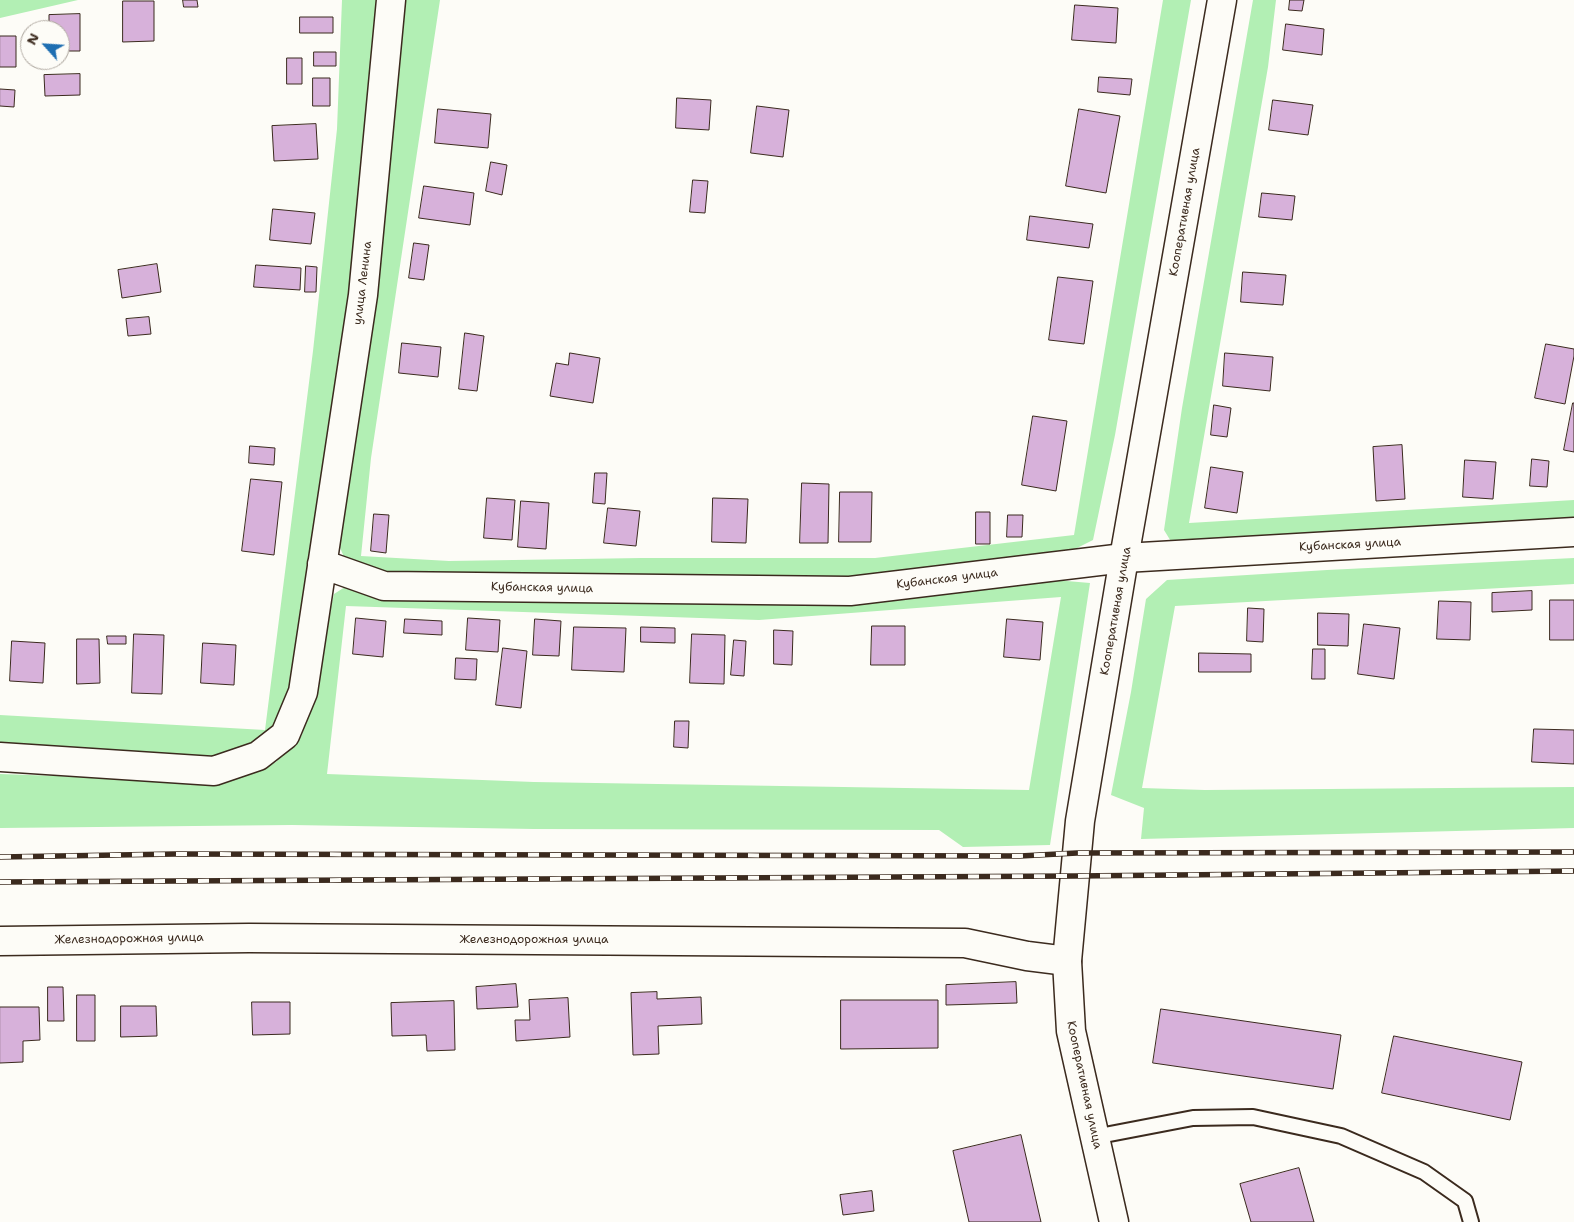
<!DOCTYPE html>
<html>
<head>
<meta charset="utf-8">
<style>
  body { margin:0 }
  #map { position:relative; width:1574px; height:1222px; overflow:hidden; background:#fdfcf7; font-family:"Shantell Sans",sans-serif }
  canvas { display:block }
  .north { position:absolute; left:20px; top:20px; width:50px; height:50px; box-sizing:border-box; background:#fdfcf7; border:1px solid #afa8a0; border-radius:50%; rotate:296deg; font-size:14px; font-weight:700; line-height:20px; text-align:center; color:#3b2a1e }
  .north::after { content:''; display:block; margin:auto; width:18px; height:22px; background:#1f6fb2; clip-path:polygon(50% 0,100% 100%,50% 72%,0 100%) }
</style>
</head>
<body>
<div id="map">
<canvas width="1574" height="1222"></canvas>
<div class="north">N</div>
</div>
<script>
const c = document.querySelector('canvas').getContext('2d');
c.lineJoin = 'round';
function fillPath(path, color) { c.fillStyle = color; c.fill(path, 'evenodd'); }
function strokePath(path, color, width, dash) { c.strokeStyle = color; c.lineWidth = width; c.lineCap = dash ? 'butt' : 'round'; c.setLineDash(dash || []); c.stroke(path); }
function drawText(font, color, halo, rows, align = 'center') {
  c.font = font + ' "Shantell Sans",sans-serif'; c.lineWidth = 5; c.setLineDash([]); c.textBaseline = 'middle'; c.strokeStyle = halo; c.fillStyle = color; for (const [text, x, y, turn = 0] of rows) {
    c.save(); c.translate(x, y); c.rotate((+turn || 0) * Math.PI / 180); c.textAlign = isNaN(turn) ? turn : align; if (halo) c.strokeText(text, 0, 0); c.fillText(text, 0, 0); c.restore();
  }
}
fillPath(new Path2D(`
  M0,0H78L0,18Z
  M342,0H384L381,46L300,669L283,721L234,757L192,760L0,750V715L265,730L313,351L337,129Z
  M403,0H440L371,458L361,556L449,561L642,558H875L1074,535L1163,0H1191L1115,435L1093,540L1067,553L902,579L382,576L346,562L336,538Z
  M1253,0H1276L1268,67L1189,523L1574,500V523L1175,548L1164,530L1182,408Z
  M1574,558V584L1175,606L1142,788L1205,790L1574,787V828L1141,839L1144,808L1111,795L1131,692L1146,599L1167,580L1327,570Z
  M1055,580L1090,583L1050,845L963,847L939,830L534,829L292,825L0,828V774L229,782L276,762L302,735L304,722L334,594L345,587L402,595H877ZM1061,597L1029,790L534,782L327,774L346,606L759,620Z`), '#b2efb4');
const building = new Path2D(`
  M183,0H197L198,7H184Z
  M1290,0H1304L1302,11L1289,10Z
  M123,1H154V41L123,42Z
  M1075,5L1118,8L1116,43L1072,40Z
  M80,14V51H60V30H49V15Z
  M300,17H333V33H300Z
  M1286,24L1324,29L1322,55L1283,50Z
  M0,36H16V67H0Z
  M314,52H336V66H314Z
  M287,58H302V84H287Z
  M80,74V95L45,96L44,75Z
  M1099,77L1132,79L1130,95L1098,92Z
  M313,78H330V106H313Z
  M0,89L15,90L14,107L0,106Z
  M677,98L711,100L709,130L676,128Z
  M1273,100L1313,105L1308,135L1269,130Z
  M757,106L789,110L783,157L751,153Z
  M438,109L491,114L488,148L435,143Z
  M1079,109L1120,116L1106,193L1066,186Z
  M316,124L318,159L274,161L272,126Z
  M491,162L507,165L502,195L486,191Z
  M693,180L708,181L705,213L690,212Z
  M424,186L474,193L470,225L419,218Z
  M1262,193L1295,196L1292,220L1259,217Z
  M273,209L315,213L311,244L270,240Z
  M1030,216L1093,224L1089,248L1027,240Z
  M414,243L429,245L424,280L409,278Z
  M157,264L161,292L122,298L118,270Z
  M256,265L301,268L300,290L254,287Z
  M306,266L317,267L316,292H305Z
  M1243,272L1286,275L1283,305L1241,302Z
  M1058,277L1093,281L1084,344L1049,340Z
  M149,317L151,334L128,336L126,319Z
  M465,333L484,336L477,391L459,389Z
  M402,343L441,347L438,377L399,373Z
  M1546,344L1574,349V356L1565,404L1535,398Z
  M570,353L600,358L593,403L550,396L556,363L568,365Z
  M1225,353L1273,357L1270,391L1223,386Z
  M1573,403H1574V452L1564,450Z
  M1214,405L1231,408L1227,437L1211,435Z
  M1033,416L1067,421L1056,491L1022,485Z
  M1402,445L1405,499L1376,501L1373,447Z
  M250,446L275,448L274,465L249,463Z
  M1532,459L1549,461L1547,487L1530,486Z
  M1465,460L1496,462L1493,499L1463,497Z
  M1211,467L1243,472L1237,513L1205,508Z
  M595,473H607L605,504L593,503Z
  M251,479L282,482L274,555L242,551Z
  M802,483L829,484L828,543H800Z
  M840,492H872L871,542H839Z
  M487,498L515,500L512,540L484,538Z
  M713,498L748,499L746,543L712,542Z
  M521,501L549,503L546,549L518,547Z
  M608,508L640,511L636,546L604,543Z
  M976,512H990V544H976Z
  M374,514L389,515L386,553L371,551Z
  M1008,515H1023L1022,537H1007Z
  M1532,591V610L1492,612V593Z
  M1550,600H1574V640H1550Z
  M1439,601L1471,602L1470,640L1437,639Z
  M1248,608L1264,609L1263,642L1247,641Z
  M1318,613L1349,614L1348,646L1318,645Z
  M356,618L386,621L383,657L353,654Z
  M468,618L500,620L498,652L466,650Z
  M405,619L442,621V635L404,633Z
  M535,619L561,621L559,656L533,655Z
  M1007,619L1043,622L1040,660L1004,657Z
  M1364,624L1400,628L1394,679L1358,674Z
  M872,626H905V665H871Z
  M574,627L626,628L624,672L572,670Z
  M641,627L675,628V643L641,642Z
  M774,630L793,631L792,665L774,664Z
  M134,634L164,635L162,694L132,693Z
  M692,634L725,635L724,684L690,683Z
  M107,636H126V644H108Z
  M77,639H99L100,683L77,684Z
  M734,640L746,641L744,676L731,675Z
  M12,641L45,643L43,683L10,681Z
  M203,643L236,645L234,685L201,683Z
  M503,648L527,651L521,708L496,705Z
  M1313,649H1325V679H1312Z
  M1199,653L1251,654V672H1199Z
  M456,658L477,659L476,680L455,679Z
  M675,721H689L688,748L674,747Z
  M1534,729L1574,730V764L1532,762Z
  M1016,982L1017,1003L946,1005V985Z
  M516,984L518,1007L477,1009L476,987Z
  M48,987H63L64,1021H48Z
  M657,992V999L701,997L702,1024L658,1026L659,1054L633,1055L631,993Z
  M77,995H95V1041H77Z
  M568,998L570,1037L516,1041L515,1020H530L529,1000Z
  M841,1000H938V1048L841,1049Z
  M454,1001L455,1050L427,1051L426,1035L392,1036L391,1003Z
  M252,1002H290V1034L253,1035Z
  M121,1006H156L157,1036L121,1037Z
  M0,1007H39L40,1040L23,1041V1062L0,1063Z
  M1161,1009L1341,1035L1333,1089L1153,1063Z
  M1394,1036L1522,1062L1510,1120L1382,1093Z
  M1021,1135L1041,1222H969L953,1151Z
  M1299,1168L1314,1222H1251L1240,1184Z
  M872,1191L874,1211L843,1215L840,1195Z`);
fillPath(building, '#d7b1da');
strokePath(building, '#3b2a1e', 1);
const lane = new Path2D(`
  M1094,1137L1193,1118L1253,1117L1341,1136L1424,1172L1465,1201L1471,1222`);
const street = new Path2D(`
  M322,564L384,586L850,591L1124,558L1574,532
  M0,757L214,771L258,756L285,735L303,692L363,295L391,0
  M0,941L249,938L965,943L1027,956L1067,961`);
const secondary = new Path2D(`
  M1114,1222L1071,1031L1067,961L1080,821L1124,558L1222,0`);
strokePath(lane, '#3b2a1e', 18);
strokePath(street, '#3b2a1e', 31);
strokePath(secondary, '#3b2a1e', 31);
strokePath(lane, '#fdfcf7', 14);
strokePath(street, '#fdfcf7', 28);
strokePath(secondary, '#fdfcf7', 28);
const rail = new Path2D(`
  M0,857L175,854L1020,856L1077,853L1574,852
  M0,882L1075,876L1574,871`);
strokePath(rail, '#3b2a1e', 5.5);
strokePath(rail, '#fdfcf7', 4, [11]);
drawText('12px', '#3b2a1e', '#fdfcf7', [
  ["Кооперативная улица",1185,212,-80],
  ["улица Ленина",363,283,-83],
  ["Кубанская улица",1350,545,-3],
  ["Кубанская улица",947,579,-7],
  ["Кубанская улица",542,588,1],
  ["Кооперативная улица",1116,611,-80],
  ["Железнодорожная улица",129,939,-1],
  ["Железнодорожная улица",534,940],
  ["Кооперативная улица",1084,1085,78]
]);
</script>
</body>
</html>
